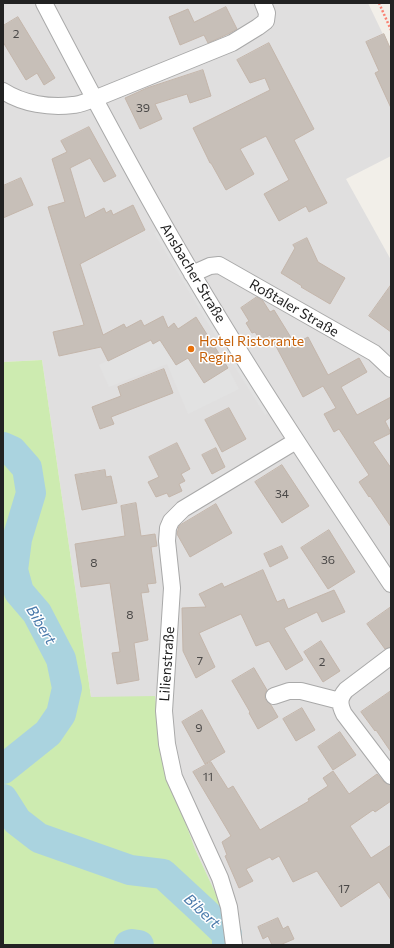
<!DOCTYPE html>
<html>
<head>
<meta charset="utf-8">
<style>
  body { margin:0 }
  #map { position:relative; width:394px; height:948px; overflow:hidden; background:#f2efe9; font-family:Commissioner,sans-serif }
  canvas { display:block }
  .frame { position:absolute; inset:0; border:4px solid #222; pointer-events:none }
</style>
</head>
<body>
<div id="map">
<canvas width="394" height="948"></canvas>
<div class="frame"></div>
</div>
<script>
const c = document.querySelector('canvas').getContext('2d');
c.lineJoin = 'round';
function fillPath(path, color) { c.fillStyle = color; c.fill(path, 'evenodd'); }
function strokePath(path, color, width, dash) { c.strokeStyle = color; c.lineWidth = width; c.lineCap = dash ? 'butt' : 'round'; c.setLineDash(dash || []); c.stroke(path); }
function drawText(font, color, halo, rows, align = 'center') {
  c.font = font + ' Commissioner,sans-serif'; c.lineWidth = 3; c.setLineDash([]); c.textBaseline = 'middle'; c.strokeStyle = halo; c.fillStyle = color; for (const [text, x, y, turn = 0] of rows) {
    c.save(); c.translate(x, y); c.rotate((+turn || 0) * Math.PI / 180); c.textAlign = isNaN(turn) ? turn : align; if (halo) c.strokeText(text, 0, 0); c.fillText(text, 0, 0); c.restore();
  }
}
fillPath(new Path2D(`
  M3,3H368L391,51V156L346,179L391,260V945H231L232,930L195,849L164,762L91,697L42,360L3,362Z`), '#e0dfdf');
fillPath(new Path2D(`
  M42,360L91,697L155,696L164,762L195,849L220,903L229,945H3V362Z`), '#cdebb0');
fillPath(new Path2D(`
  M159,230L270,412L265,415L216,337L154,233Z
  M151,340L153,344L159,340L176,365L188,358L204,383L228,368L239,389L188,414L167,364L109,387L99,365Z`), '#e2e2e2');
strokePath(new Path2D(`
  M3,447L12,451L27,468L31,493L17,539L13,570L19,592L37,613L61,659L67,688L61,714L48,733L3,769
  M3,799L17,821L39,838L130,870L163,874L203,911L227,934V945
  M129,945L132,944L139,945`), '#aad3df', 30);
const building = new Path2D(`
  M226,7L237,29L228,34L208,43L204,35L180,45L169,17L188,9L194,22Z
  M18,17L55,78L44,85L37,73L26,80L3,42V26Z
  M384,34L391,50V108L375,73L379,71L366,42Z
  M269,43L314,129L294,140L327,203L309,212L306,206L279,221L264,194L289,180L266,136L240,149L254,174L226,190L211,163H210L193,128L270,90L265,78L250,83L237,60Z
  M203,70L211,96L190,103L187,94L155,104L162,119L140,129L125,98L147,88Z
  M89,127L116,176L104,182L90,158L70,168L85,218L104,208L106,213L111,210L113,215L133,205L145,230L80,264L103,335L124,324L126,328L141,320L144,326L163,316L168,328L174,323L178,329L196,317L228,368L204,383L188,358L176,365L160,340L153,344L151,340L108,361L101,347L59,356L53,332L84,325L48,207L65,202L52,159L67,152L61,141Z
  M21,178L33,205L3,218V186Z
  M307,238L318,262L345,278L330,304L301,287L302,286L281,273L295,248L293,245Z
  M391,285V332L369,316Z
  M257,297L263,301L270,312L274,310L295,344L308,337L328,375L359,358L367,372L341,387L357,415L391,397V417L385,421L391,433L373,442L391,468V527L370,496L369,497L359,482L369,475L339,429L334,432L324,414L336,408L323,386L303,397L270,335L261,341L255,332L252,333L246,323L249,321L241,308Z
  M164,369L173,393L111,417L114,424L100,429L92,407L121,396L118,387Z
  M229,408L246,439L222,452L205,420Z
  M177,443L190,469L181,474L185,481L179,484L182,491L169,497L167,493L156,497L148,482L159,477L149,457Z
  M216,448L225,467L212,474L202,455Z
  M282,465L309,506L282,523L255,482Z
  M105,470L106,477L111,476L117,503L82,510L75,475Z
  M136,503L141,536L155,534L157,546L151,547L156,583L147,584L149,592L141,593L148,640L134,643L139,680L117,684L112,653L120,652L110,583L81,587L75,544L125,536L121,506Z
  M216,504L232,533L190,557L177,534L179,526Z
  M329,530L355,572L328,589L301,548Z
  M282,546L288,558L270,567L264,554Z
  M263,570L277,602L284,599L288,609L334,590L345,612L322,622L317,612L284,628L303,660L286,670L269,641L256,646L241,614L199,633L215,667L196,678L183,651L182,608L206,607L199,594L222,583L224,587Z
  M391,607V647L385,649L367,624Z
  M321,641L340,671L323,682L304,652Z
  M254,668L267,690L265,694V699L271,705L278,717L258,729L249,713L250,712L232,681Z
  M391,691V752L376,730L375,731L361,712Z
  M302,708L315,730L296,741L283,719Z
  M202,710L225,752L205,764L182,722Z
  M340,732L356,755L333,770L318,747Z
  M211,762L228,789L233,786L260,830L309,801L308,799L328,786L323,778L333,771L349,794L377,774L384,782L391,785V801L375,812L373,810L350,826L371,858L391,845V900L379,882L341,907L317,871L293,882L279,856L272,860L270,857L246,869L253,881L239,888L225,856L227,855L222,842L231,836L193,772Z
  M278,918L283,929L288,926L294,939L280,945H272L268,936L263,939L258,927Z`);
fillPath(building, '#c7bfb8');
strokePath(building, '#c4b6ab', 1);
const minor = new Path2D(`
  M44,3C92,95 140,186 193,275C255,380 323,482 391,584
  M3,91C23,104 50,108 73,105C80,105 87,101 94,99L232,43L258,27L266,21L267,13L263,3
  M192,274L210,266L219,265L374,353L391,369
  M391,656L346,690C339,698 339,704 344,714L391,776
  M274,696L289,691H301L340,701
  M234,945L229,907L220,878L174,777L167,744L164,711L172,588L167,541L168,528L171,521L183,509L296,441`);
strokePath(minor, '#a9a9a9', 18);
strokePath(new Path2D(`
  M379,3L391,30`), '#fa8072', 2.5, [2, 2]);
strokePath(minor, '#fff', 16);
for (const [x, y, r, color] of [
  [191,349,4,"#e8710a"]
]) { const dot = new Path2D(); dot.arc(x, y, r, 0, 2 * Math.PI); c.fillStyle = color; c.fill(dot); strokePath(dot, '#fff', 1.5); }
drawText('12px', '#4b4948', null, [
  ["2",16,34],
  ["39",143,108],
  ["34",282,494],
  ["36",328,560],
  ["8",94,563],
  ["8",130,615],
  ["7",200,661],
  ["2",322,662],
  ["9",199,728],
  ["11",208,777],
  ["17",344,889]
]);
drawText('14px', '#222', '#fff', [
  ["Ansbacher Straße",193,273,59],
  ["Roßtaler Straße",294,308,30],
  ["Lilienstraße",167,664,-86]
]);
drawText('14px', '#c56008', '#fff', [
  ["Hotel Ristorante",199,341],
  ["Regina",199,357]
], 'left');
drawText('italic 15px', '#4a7aab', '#fff', [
  ["Bibert",41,625,59],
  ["Bibert",202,911,43]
]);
</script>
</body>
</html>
